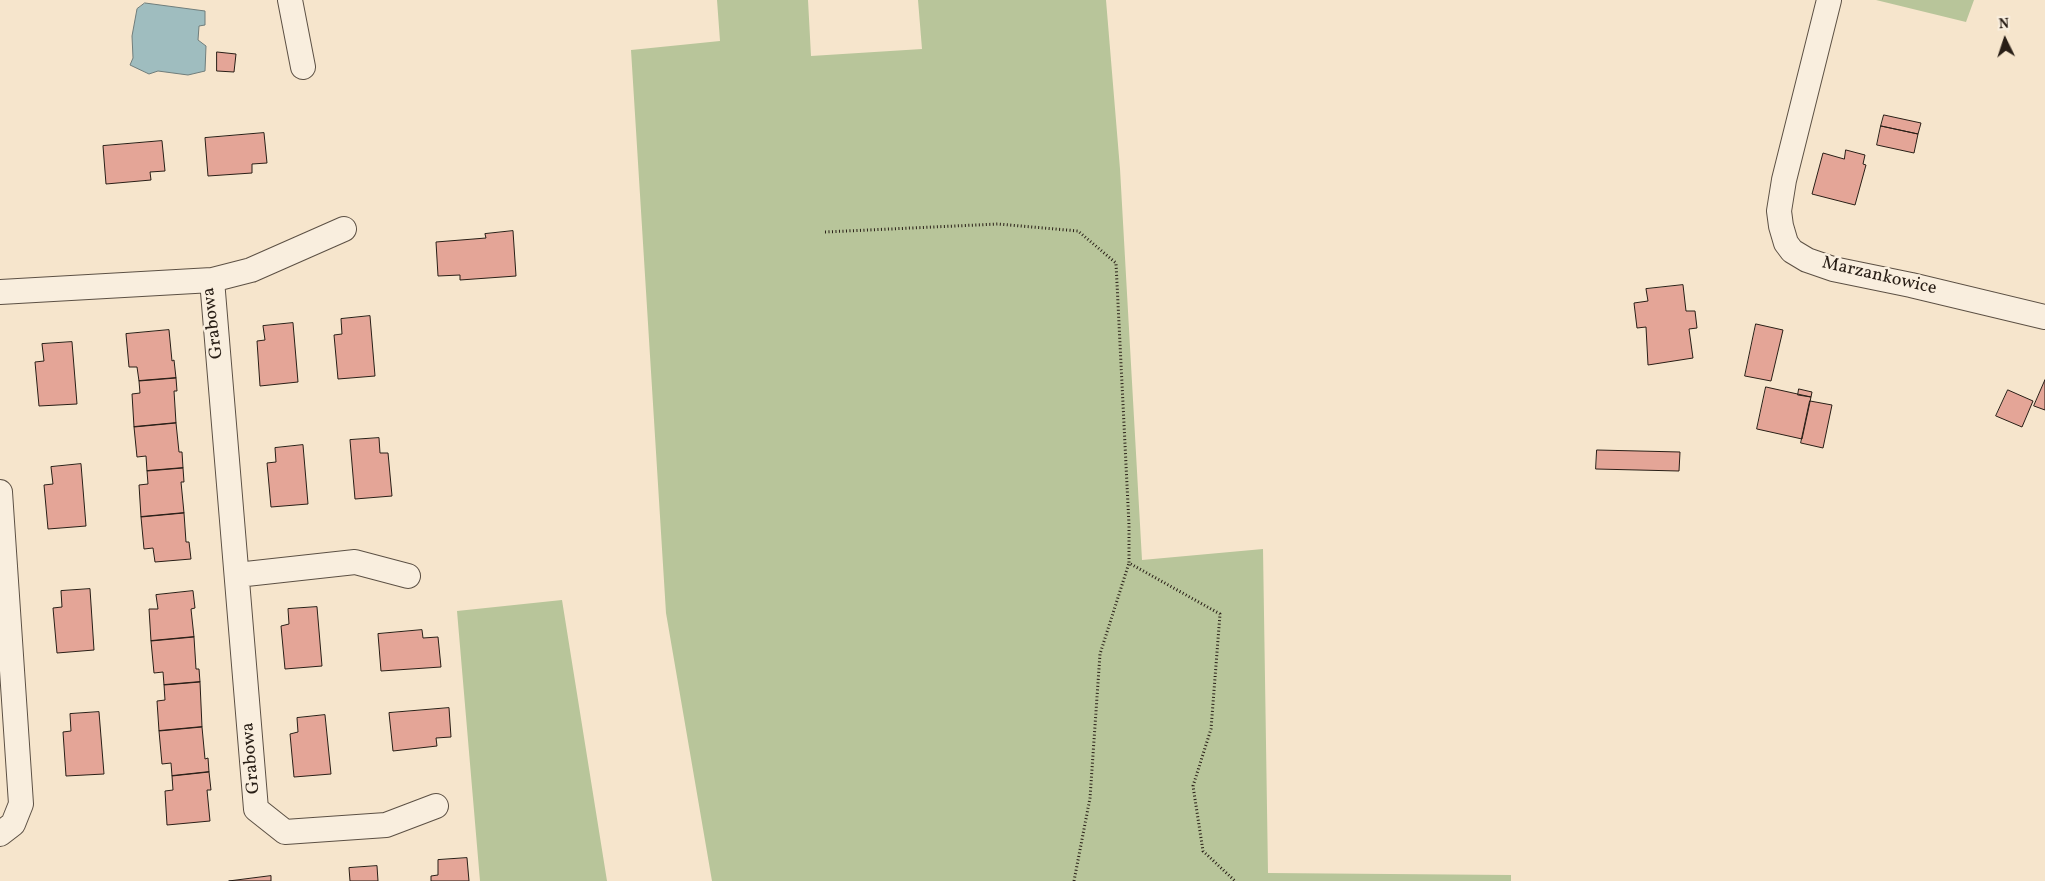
<!DOCTYPE html>
<html>
<head>
<meta charset="utf-8">
<style>
  body { margin:0 }
  #map { position:relative; width:2045px; height:881px; overflow:hidden; background:#f6e5cc; font-family:Vollkorn,serif }
  canvas { display:block }
  .north { position:absolute; left:1980px; top:15px; width:50px; height:50px; -webkit-text-stroke:4px #f9eede; paint-order:stroke; rotate:356deg; font-size:14px; font-weight:700; line-height:20px; text-align:center; color:#281e16 }
  .north::after { content:''; display:block; margin:auto; width:18px; height:22px; background:#281e16; clip-path:polygon(50% 0,100% 100%,50% 72%,0 100%) }
</style>
</head>
<body>
<div id="map">
<canvas width="2045" height="881"></canvas>
<div class="north">N</div>
</div>
<script>
const c = document.querySelector('canvas').getContext('2d');
c.lineJoin = 'round';
function fillPath(path, color) { c.fillStyle = color; c.fill(path, 'evenodd'); }
function strokePath(path, color, width, dash) { c.strokeStyle = color; c.lineWidth = width; c.lineCap = dash ? 'butt' : 'round'; c.setLineDash(dash || []); c.stroke(path); }
function drawText(font, color, halo, rows, align = 'center') {
  c.font = font + ' Vollkorn,serif'; c.lineWidth = 5; c.setLineDash([]); c.textBaseline = 'middle'; c.strokeStyle = halo; c.fillStyle = color; for (const [text, x, y, turn = 0] of rows) {
    c.save(); c.translate(x, y); c.rotate((+turn || 0) * Math.PI / 180); c.textAlign = isNaN(turn) ? turn : align; if (halo) c.strokeText(text, 0, 0); c.fillText(text, 0, 0); c.restore();
  }
}
fillPath(new Path2D(`
  M717,0H808L811,56L922,49L918,0H1106L1120,169L1142,560L1263,549L1268,873L1511,875V881H712L666,613L631,50L720,41Z
  M1876,0H1974L1966,22Z
  M562,600L607,881H480L457,611Z`), '#b8c59a');
const water = new Path2D(`
  M145,3L205,11V25L199,26L198,40L206,46L205,71L188,75L158,71L149,74L130,65L133,58L132,36L137,9Z`);
fillPath(water, '#9fbdbf');
strokePath(water, '#6f7d7b', 1);
const building = new Path2D(`
  M217,52L236,54L234,72L217,71Z
  M1884,115L1921,123L1918,134L1881,126Z
  M1881,126L1918,134L1914,153L1877,145Z
  M264,133L267,163L252,164V173L208,176L205,138Z
  M162,141L165,171L150,172L151,180L106,184L103,146Z
  M1846,150L1865,155L1863,164L1866,165L1855,205L1812,194L1823,153L1844,159Z
  M513,231L516,276L460,280V275L438,276L436,242L486,238L485,234Z
  M1683,285L1686,311H1695L1697,328L1689,329L1693,358L1648,365L1646,327L1637,328L1634,303L1648,301L1646,289Z
  M370,316L375,376L338,379L334,335L342,334L341,319Z
  M293,323L298,382L260,386L257,341L265,340L263,326Z
  M1756,324L1783,330L1771,381L1745,376Z
  M169,330L172,361L174,360L176,378L139,381L137,367H129L126,334Z
  M72,342L77,404L39,406L35,362L44,361L42,344Z
  M176,378L177,391H174L176,423L134,427L132,394L140,393L139,381Z
  M2045,380V410L2034,406Z
  M1766,387L1811,397L1802,439L1757,429Z
  M1799,389L1812,392L1811,397L1798,395Z
  M2008,390L2033,401L2022,427L1996,416Z
  M1810,401L1832,405L1823,448L1801,443Z
  M176,423L179,452H182L183,468L147,471L146,456L137,457L134,427Z
  M379,438L380,453H388L392,496L355,499L350,440Z
  M303,445L308,504L271,507L267,463L276,462L275,448Z
  M1597,450L1680,452L1679,471L1596,469Z
  M81,464L86,526L48,529L44,485L53,484L51,467Z
  M183,468L184,482H181L184,513L141,517L139,485L148,484L147,471Z
  M184,513L186,542H189L191,559L155,562L153,548L144,549L141,517Z
  M90,589L94,650L57,653L53,608L62,607L61,591Z
  M193,591L195,608L191,609L194,637L151,641L149,609H158L156,595Z
  M317,607L322,666L285,669L281,626L289,624L288,609Z
  M422,630L423,638L438,637L441,667L381,671L378,634Z
  M194,637L196,669H199L200,682L164,685L163,672L154,673L151,641Z
  M200,682L202,727L159,731L157,701L165,700L164,685Z
  M449,708L451,737L436,738L437,746L393,751L389,713Z
  M99,712L104,774L66,776L63,732L71,731L70,714Z
  M325,715L331,774L294,777L290,734L298,732L297,718Z
  M202,727L205,759L208,758L209,772L172,776L171,763L162,764L159,731Z
  M209,772L211,790H207L210,821L167,825L165,791L173,790L172,776Z
  M467,858L469,881H431V876L438,875V860Z
  M377,866L378,881H350L349,868Z
  M271,876V881H229Z`);
fillPath(building, '#e4a597');
strokePath(building, '#281e16', 1);
const minor = new Path2D(`
  M290,0L303,67
  M1829,0L1784,180L1779,211L1781,226L1786,243L1792,251L1807,260L1833,269L1911,285L2045,317
  M212,280L251,270L344,229
  M0,292L212,280L256,809L285,832L386,825L436,806
  M0,492L21,804L13,824L0,834
  M237,575L355,562L408,576`);
strokePath(minor, '#5c5044', 26);
strokePath(new Path2D(`
  M825,232L998,224L1078,231L1116,263L1129,525V563L1220,614L1211,729L1193,786L1203,851L1235,881
  M1074,881L1090,798L1100,654L1129,563`), '#281e16', 3, [1, 2.5]);
strokePath(minor, '#f9eede', 24);
drawText('18px', '#281e16', '#f9eede', [
  ["Marzankowice",1879,277,13],
  ["Grabowa",214,323,-97],
  ["Grabowa",252,758,-95]
]);
</script>
</body>
</html>
